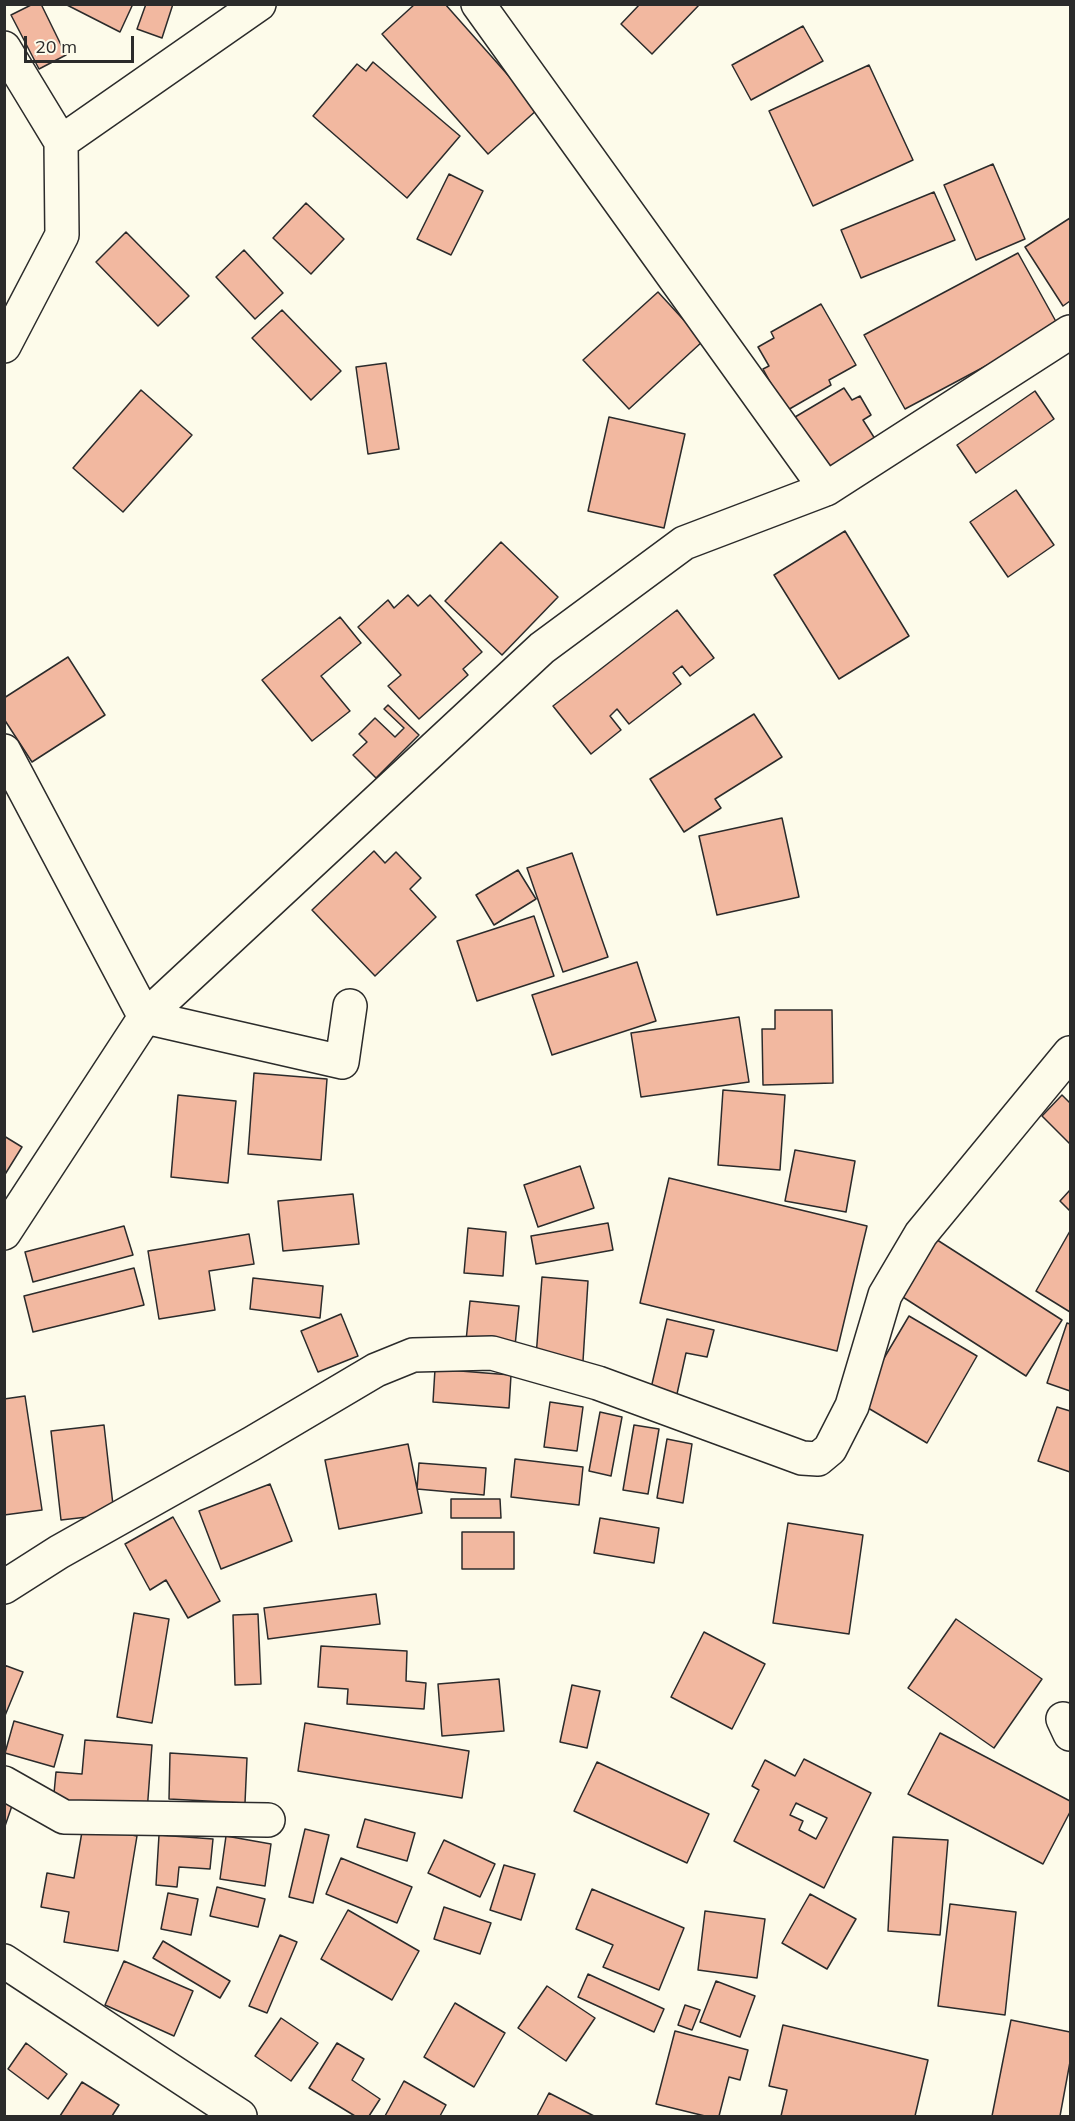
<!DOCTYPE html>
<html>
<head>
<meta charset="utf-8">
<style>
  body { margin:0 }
  #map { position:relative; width:1075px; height:2121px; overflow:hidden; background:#fdfbea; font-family:Mulish,sans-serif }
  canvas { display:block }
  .frame { position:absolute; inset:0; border:6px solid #2b2b2b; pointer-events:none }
  .scale { position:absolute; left:24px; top:36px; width:110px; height:27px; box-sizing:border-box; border:3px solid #2b2b2b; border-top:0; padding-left:8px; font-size:18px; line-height:21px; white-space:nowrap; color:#2b2b2b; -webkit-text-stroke:4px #fdfbea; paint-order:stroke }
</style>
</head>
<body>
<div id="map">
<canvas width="1075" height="2121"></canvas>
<div class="frame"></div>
<div class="scale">20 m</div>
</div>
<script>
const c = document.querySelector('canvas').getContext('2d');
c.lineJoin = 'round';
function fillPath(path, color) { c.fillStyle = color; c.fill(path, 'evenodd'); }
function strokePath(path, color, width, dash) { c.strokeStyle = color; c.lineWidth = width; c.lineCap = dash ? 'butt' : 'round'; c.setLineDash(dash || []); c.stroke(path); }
const building = new Path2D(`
  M33,4H41L66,55L39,69L11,15Z
  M65,4H129L132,6L120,32Z
  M146,4H173L162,38L137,29Z
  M415,4H445L538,109L488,154L382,34Z
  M640,4H700L652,54L621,24Z
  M803,26L823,61L751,100L732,65Z
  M373,62L460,136L407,198L313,116L357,64L366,71Z
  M869,65L913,160L813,206L769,111Z
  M993,164L1025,239L976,260L944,185Z
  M449,174L483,191L451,255L417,239Z
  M934,192L955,240L861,278L841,230Z
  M306,203L344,239L311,274L273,238Z
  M1070,218V301L1063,306L1025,247Z
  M126,232L189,296L158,326L96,262Z
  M244,250L283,293L255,319L216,277Z
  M1018,253L1059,327L905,409L864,335Z
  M658,292L703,341L629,409L583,360Z
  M821,304L856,365L829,380L831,385L786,411L763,369L769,366L758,347L774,338L771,332Z
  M282,310L341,371L311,400L252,338Z
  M386,363L399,449L368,454L356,367Z
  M844,388L852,400L860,396L871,415L863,420L877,442L823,474L790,420Z
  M141,390L192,435L123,512L73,468Z
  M1035,391L1054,419L976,473L957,445Z
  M609,417L685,434L664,528L588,511Z
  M1016,490L1054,545L1008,577L970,522Z
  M845,531L909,636L839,679L774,575Z
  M501,542L558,597L502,655L445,601Z
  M408,595L418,606L430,595L482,652L463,669L468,675L419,719L388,686L401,675L358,627L388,600L394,608Z
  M677,610L714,658L690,676L682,666L673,673L681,684L629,724L617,709L610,716L621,730L591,754L553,706Z
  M340,617L361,643L321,676L350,711L312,741L262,680Z
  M68,657L105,715L32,762L4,719V698Z
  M388,705L419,735L376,778L353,755L367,742L359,734L375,718L395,737L404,728L384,709Z
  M754,714L782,757L715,799L721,808L684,832L650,779Z
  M782,818L799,897L717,915L699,836Z
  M374,851L385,863L396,852L421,878L410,889L436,917L375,976L312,910Z
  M572,853L608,957L563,972L527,868Z
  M518,870L536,899L494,925L476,895Z
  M534,916L554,976L477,1001L457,941Z
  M637,962L656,1021L552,1055L532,995Z
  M775,1010H832L833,1083L763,1085L762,1029H775Z
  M739,1017L749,1082L641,1097L631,1033Z
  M254,1073L327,1079L321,1160L248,1154Z
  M723,1090L785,1095L780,1170L718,1165Z
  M178,1095L236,1101L228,1183L171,1177Z
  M1062,1095L1070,1103V1144L1042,1116Z
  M4,1136L22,1147L4,1176Z
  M795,1150L855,1161L846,1212L785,1201Z
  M580,1166L594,1208L538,1227L524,1185Z
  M669,1178L867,1226L837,1351L640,1303Z
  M1070,1190V1211L1060,1201Z
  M353,1194L359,1244L283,1251L278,1201Z
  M608,1223L613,1250L536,1264L531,1236Z
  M124,1226L133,1255L33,1282L25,1252Z
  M468,1228L506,1232L503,1276L464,1273Z
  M1070,1231V1312L1036,1291Z
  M249,1234L254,1264L209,1271L215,1310L159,1319L148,1251Z
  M931,1236L1062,1320L1026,1376L895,1292Z
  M134,1268L144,1305L33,1332L24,1296Z
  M542,1277L588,1281L583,1361L536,1357Z
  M253,1278L323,1286L320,1318L250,1309Z
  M470,1301L519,1306L515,1346L466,1341Z
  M341,1314L358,1356L318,1372L301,1331Z
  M909,1316L977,1356L927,1443L858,1402Z
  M667,1319L714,1330L707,1357L686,1353L675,1403L649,1397Z
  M1067,1323L1070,1324V1391L1047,1383Z
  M435,1369L511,1375L509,1408L433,1402Z
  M25,1396L42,1510L4,1515V1399Z
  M550,1402L583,1407L577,1451L544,1447Z
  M1057,1407L1070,1411V1472L1038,1461Z
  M600,1412L622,1417L611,1476L589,1471Z
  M104,1425L114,1514L61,1520L51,1431Z
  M634,1425L659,1429L648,1494L623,1490Z
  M667,1439L692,1444L683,1503L657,1498Z
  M408,1444L422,1513L339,1529L325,1460Z
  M515,1459L583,1467L579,1505L511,1497Z
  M419,1463L486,1468L484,1495L417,1489Z
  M270,1484L292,1541L221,1569L199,1511Z
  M451,1499H500L501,1518H451Z
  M173,1517L220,1601L188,1618L166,1580L150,1590L125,1544Z
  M600,1518L659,1528L654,1563L594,1553Z
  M788,1523L863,1535L849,1634L773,1623Z
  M462,1532H514V1569H462Z
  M376,1594L380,1624L268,1639L264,1608Z
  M134,1613L169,1619L152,1723L117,1717Z
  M258,1614L261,1684L235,1685L233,1615Z
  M956,1619L1042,1679L994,1748L908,1688Z
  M704,1632L765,1664L732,1729L671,1697Z
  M321,1646L407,1651L406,1681L426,1683L424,1709L347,1704L348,1689L318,1687Z
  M4,1665L23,1672L4,1718Z
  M499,1679L504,1731L442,1736L438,1684Z
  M572,1685L600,1691L587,1748L560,1742Z
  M14,1721L63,1735L54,1767L5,1753Z
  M305,1723L469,1751L462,1798L298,1771Z
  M940,1733L1070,1801V1812L1043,1864L908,1794Z
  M85,1740L152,1745L147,1812L53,1804L56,1772L82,1774Z
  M170,1753L247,1758L245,1803L169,1799Z
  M804,1759L871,1793L824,1888L734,1841L759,1790L752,1786L765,1760L795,1776ZM796,1803L827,1818L816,1839L799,1830L803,1821L790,1815Z
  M597,1762L709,1814L687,1863L574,1811Z
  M4,1790L16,1794L4,1829Z
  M365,1819L415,1833L407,1861L357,1847Z
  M83,1826L137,1836L118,1951L64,1942L69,1912L41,1907L47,1873L74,1878Z
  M305,1829L329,1835L313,1903L289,1897Z
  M159,1835L213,1839L210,1869L179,1867L177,1887L156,1885Z
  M226,1836L271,1844L265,1886L220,1879Z
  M893,1837L948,1840L940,1935L888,1931Z
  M444,1840L495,1864L480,1897L428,1873Z
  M341,1858L412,1887L397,1923L326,1894Z
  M504,1865L535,1874L521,1920L490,1910Z
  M217,1887L265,1899L258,1927L210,1916Z
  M592,1889L684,1928L659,1990L603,1967L613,1945L576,1929Z
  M168,1893L198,1899L191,1935L161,1929Z
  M810,1894L856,1919L827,1969L782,1943Z
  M950,1904L1016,1912L1005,2015L938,2006Z
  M444,1907L491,1923L480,1954L434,1939Z
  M348,1910L419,1951L392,2000L321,1959Z
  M705,1911L765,1919L757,1978L698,1970Z
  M280,1935L297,1942L267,2013L249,2006Z
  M163,1941L230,1981L220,1998L153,1958Z
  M124,1961L193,1991L174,2036L105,2005Z
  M588,1974L664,2009L654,2032L578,1997Z
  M716,1981L755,1996L740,2037L700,2022Z
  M547,1986L595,2018L566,2061L518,2028Z
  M455,2003L505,2033L474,2087L424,2057Z
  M685,2005L700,2010L692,2030L678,2025Z
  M281,2018L318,2043L291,2081L255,2056Z
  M1011,2020L1070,2032V2062L1060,2116H992Z
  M783,2025L928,2060L915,2116H781L787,2090L769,2086Z
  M675,2031L748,2050L740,2080L729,2077L719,2116H705L656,2104Z
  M26,2043L67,2074L48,2099L8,2069Z
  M337,2043L364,2059L352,2080L380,2099L369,2116H355L309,2088Z
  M404,2081L446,2105L440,2116H385Z
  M82,2082L119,2105L112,2116H60Z
  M549,2093L594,2116H537Z`);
fillPath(building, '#f2b8a0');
strokePath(building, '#2b2b2b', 1.5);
const minor = new Path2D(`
  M478,4L826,489L1070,332
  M4,48L61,142L259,4
  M4,346L62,235L61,142
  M4,751L145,1017L4,1233
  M350,1006L342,1062L145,1017L542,648L684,543L826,489
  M4,1587L59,1552L251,1444L376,1370L413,1355L492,1353L598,1383L802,1458L818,1459L830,1449L852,1406L885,1295L921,1234L1070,1053
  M1063,1719L1070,1734
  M4,1783L64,1817L268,1820`);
const major = new Path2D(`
  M4,1961L240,2116`);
strokePath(minor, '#2b2b2b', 36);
strokePath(major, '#2b2b2b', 36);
strokePath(minor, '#fdfbea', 33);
strokePath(major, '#fdfbea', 33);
</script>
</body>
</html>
